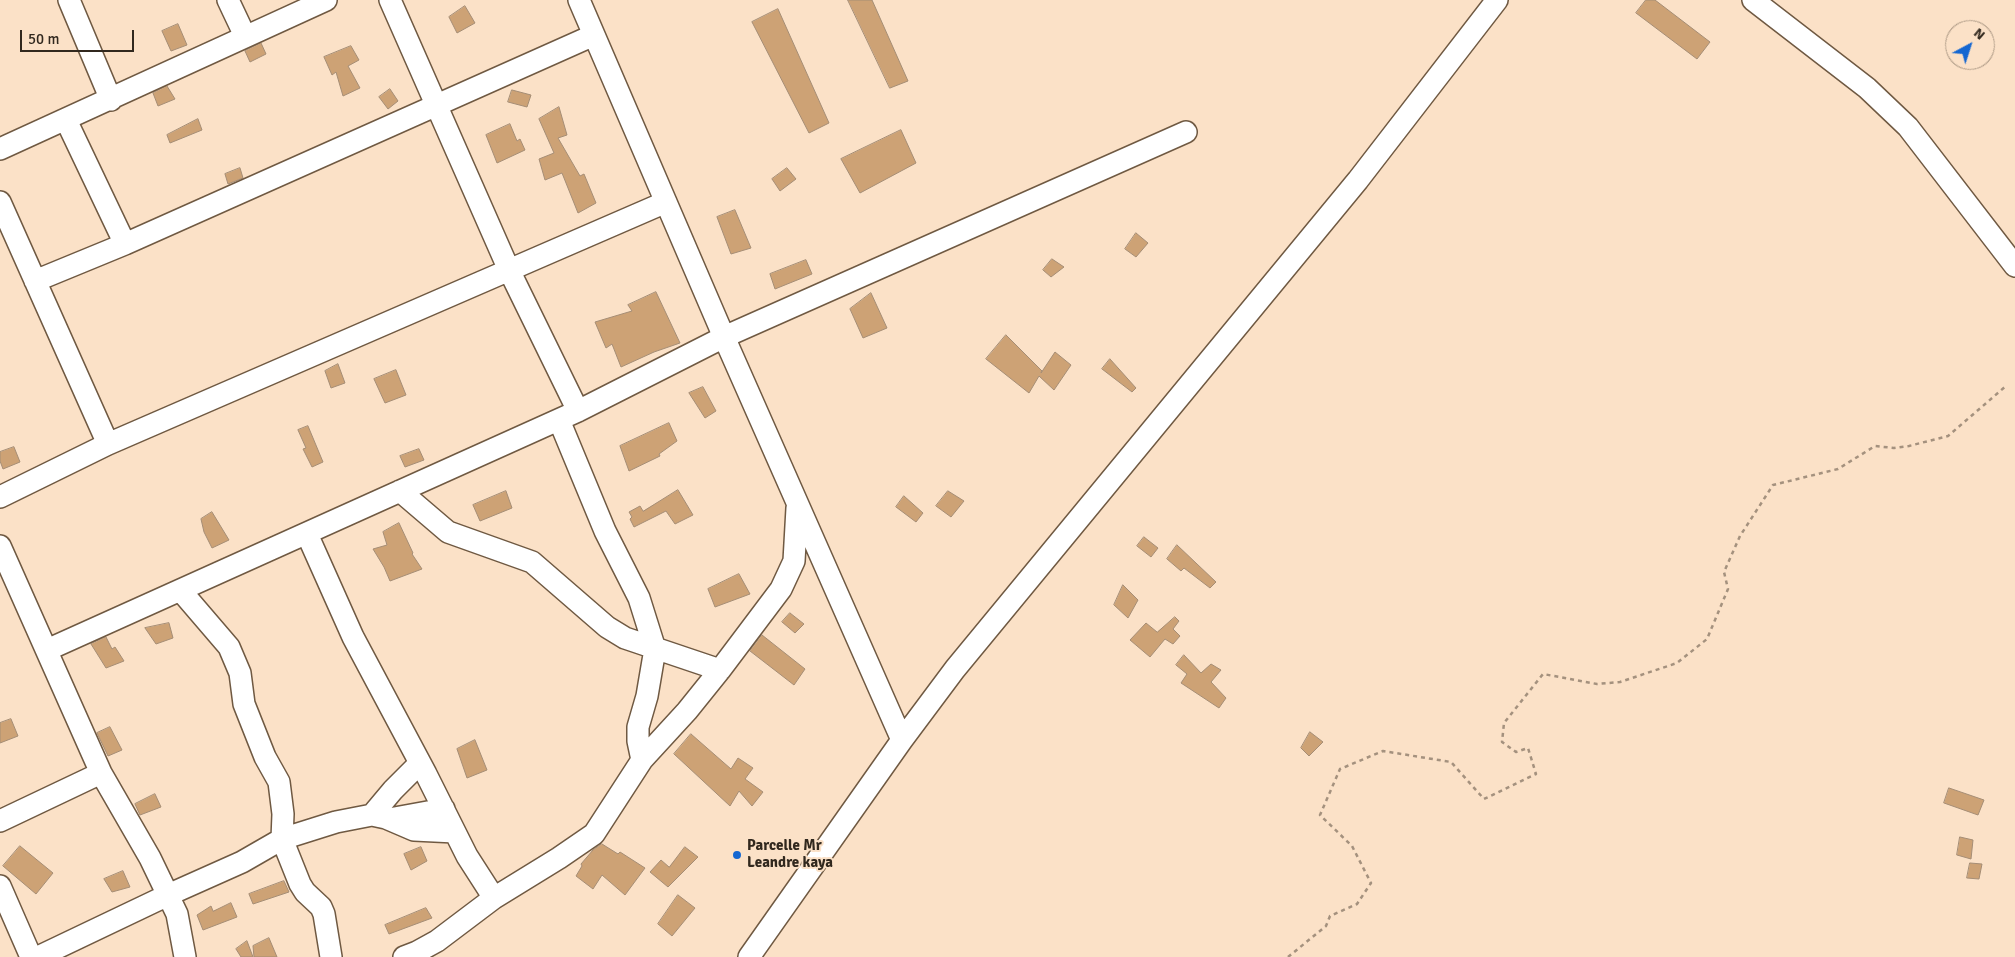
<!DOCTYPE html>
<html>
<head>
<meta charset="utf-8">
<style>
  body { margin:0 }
  #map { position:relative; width:2015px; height:957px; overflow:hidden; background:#fbe1c7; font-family:Signika,sans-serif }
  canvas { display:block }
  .north { position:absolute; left:1945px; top:20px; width:50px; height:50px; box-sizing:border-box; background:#fbe1c7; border:1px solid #aa9783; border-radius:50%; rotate:40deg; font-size:14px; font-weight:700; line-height:20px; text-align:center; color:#31281e }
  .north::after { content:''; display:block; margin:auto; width:18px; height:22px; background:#1567d1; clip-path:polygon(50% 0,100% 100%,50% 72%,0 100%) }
  .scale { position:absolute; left:20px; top:30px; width:114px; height:22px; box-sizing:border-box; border:2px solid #31281e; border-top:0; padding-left:6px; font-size:15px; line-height:18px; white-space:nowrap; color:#31281e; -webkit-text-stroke:4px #fbe1c7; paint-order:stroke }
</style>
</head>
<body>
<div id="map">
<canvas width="2015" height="957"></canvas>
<div class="north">N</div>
<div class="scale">50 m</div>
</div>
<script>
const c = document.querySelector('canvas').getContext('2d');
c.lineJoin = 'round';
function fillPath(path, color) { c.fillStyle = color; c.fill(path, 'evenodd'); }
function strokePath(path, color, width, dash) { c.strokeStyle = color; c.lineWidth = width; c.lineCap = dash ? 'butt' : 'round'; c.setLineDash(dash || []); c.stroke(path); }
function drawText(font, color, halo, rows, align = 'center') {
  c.font = font + ' Signika,sans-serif'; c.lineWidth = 4; c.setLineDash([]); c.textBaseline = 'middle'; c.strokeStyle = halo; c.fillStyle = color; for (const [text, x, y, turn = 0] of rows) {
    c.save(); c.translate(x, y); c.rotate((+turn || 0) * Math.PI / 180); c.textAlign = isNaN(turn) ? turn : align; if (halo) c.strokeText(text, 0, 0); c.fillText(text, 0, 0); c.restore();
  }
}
const building = new Path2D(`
  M848,0H872L908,81L890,88Z
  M1646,0H1655L1710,42L1697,59L1636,13Z
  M465,6L475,23L457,33L449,17Z
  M778,9L829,123L809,133L752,22Z
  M178,24L187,45L171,51L162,31Z
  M261,43L266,54L250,62L245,51Z
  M351,46L359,60L348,66L360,88L343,96L336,72L332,75L324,57Z
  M167,86L175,99L158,106L153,93Z
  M390,89L398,101L388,109L379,97Z
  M512,90L531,95L527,107L508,102Z
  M559,107L567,135L558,138L580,176L584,174L596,203L578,213L562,173L545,180L539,159L554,153L539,119Z
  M198,119L202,130L170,143L167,135Z
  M510,124L517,141L520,139L525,150L497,163L486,135Z
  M901,130L916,163L860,193L841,159Z
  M240,168L243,178L228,184L225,174Z
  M787,168L796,179L780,191L772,179Z
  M735,210L751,248L731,254L717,217Z
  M1136,233L1148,243L1136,257L1125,249Z
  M1052,259L1064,267L1051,277L1043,270Z
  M806,260L812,274L775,289L770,274Z
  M656,292L680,343L654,352L621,367L612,344L606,348L595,322L632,311L628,305Z
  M871,293L887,328L863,338L850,309Z
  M1006,335L1042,371L1041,373L1055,352L1071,365L1054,390L1039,376L1029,393L986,359Z
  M1110,359L1136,388L1132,392L1102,369Z
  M338,364L345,383L331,388L325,371Z
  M396,370L406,395L385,403L374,379Z
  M703,387L716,411L705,418L689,393Z
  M669,423L677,441L659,454L660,456L629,471L620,446Z
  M308,426L323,462L312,467L303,449L306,448L298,430Z
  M14,447L20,462L3,469L0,461V452Z
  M419,449L424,460L405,467L400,456Z
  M678,490L693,515L675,524L666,511L634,527L630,519L632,517L629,512L640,506L643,511Z
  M506,491L512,508L480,521L473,505Z
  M948,491L964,501L951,517L936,506Z
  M904,496L923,513L916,522L896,507Z
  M212,512L229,540L212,548L204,532L201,519Z
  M399,523L413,553L412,554L422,569L390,581L384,567L373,549L387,545L383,532Z
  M1144,537L1158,548L1151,557L1137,546Z
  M1177,545L1216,582L1210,588L1184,568L1181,571L1167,559Z
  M739,574L750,594L715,607L708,589Z
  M1123,585L1138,600L1128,618L1114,605Z
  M790,613L804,624L795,633L782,622Z
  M1175,617L1179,621L1173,629L1180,636L1173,644L1165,639L1150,657L1130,640L1146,623L1157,632Z
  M169,623L173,638L156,644L145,628Z
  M762,635L805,669L794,685L750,651Z
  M106,637L112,649L115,647L124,661L106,668L91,644Z
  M1184,655L1201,673L1211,664L1221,670L1211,682L1226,698L1219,708L1181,683L1187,674L1176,665Z
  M11,719L18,736L0,743V723Z
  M110,727L122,750L108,756L97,733Z
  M1310,732L1323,742L1309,756L1301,748Z
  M691,734L731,769L738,758L753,768L745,779L763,792L752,806L739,791L730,806L674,754Z
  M475,740L487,770L467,778L457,749Z
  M1949,788L1984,800L1978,815L1944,803Z
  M155,794L161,807L140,815L135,804Z
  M1960,837L1973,840L1971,859L1957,855Z
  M602,844L618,854L620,852L645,868L625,895L602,875L593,889L576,876L582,866L581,864L593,850Z
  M20,846L53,873L36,894L3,866Z
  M421,847L427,861L411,870L404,854Z
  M685,847L698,857L668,887L650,872L661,860L669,867Z
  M1970,863L1982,864L1979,879L1967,878Z
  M123,871L130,887L112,892L104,879Z
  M284,881L289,892L253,904L249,894Z
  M678,895L695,908L672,936L658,924Z
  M231,903L237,917L203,930L197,915L211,906L213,911Z
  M426,908L432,918L389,934L385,925Z
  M269,938L277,957H254L253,946Z
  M247,941L253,957H241L236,949Z`);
fillPath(building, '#cda275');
strokePath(building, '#a58d75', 1);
const minor = new Path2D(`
  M69,0L111,100
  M228,0L245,36
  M390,0L509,270L578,411
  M579,0L724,337L902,740
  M1753,0L1867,88L1908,127L2015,266
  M66,120L125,244
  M0,149L326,0
  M0,202L108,444
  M35,281L125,244L594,35
  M559,420L605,531L639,598L655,649L647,696L638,727V741L642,760
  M400,491L448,532L532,562L607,627L625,638L720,670
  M0,497L108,444L666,202
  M307,534L353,637L426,774L467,856L494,898
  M0,546L101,773L150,858L177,914L185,957
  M181,591L229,647L240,673L244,704L265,757L279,782L283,814L282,839L300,884L305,892L321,907L324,914L331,957
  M47,650L578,411L724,337L1186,132
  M372,815L393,790L420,763
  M389,819L444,809
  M0,821L101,773
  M0,886L31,957
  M38,957L168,895L242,862L282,839L336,822L372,815L386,818L414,830L455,832
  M404,957L417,952L437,941L494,898L559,858L594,834L642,760L687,711L720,670L781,589L794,561L797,508
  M749,957L902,740L955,669L1358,180L1497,0`);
strokePath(minor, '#6f5942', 24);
strokePath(new Path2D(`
  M1288,957L1326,926L1330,916L1357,904L1371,883L1352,846L1320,815L1340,769L1383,751L1451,762L1484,799L1536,774L1528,748L1516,752L1502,742L1504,723L1543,674L1597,684L1620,682L1677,663L1707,639L1728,589L1724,572L1740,536L1773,485L1838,469L1875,446L1894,448L1909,446L1948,436L2006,386`), '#a4917e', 2.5, [4, 4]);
strokePath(minor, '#fff', 21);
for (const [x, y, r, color] of [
  [737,855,5,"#1567d1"]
]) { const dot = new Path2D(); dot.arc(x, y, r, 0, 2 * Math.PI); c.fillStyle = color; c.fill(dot); strokePath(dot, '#fbe1c7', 2); }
drawText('bold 15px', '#31281e', '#fbe1c7', [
  ["Parcelle Mr",747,846],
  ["Leandre kaya",747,863]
], 'left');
</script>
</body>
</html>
